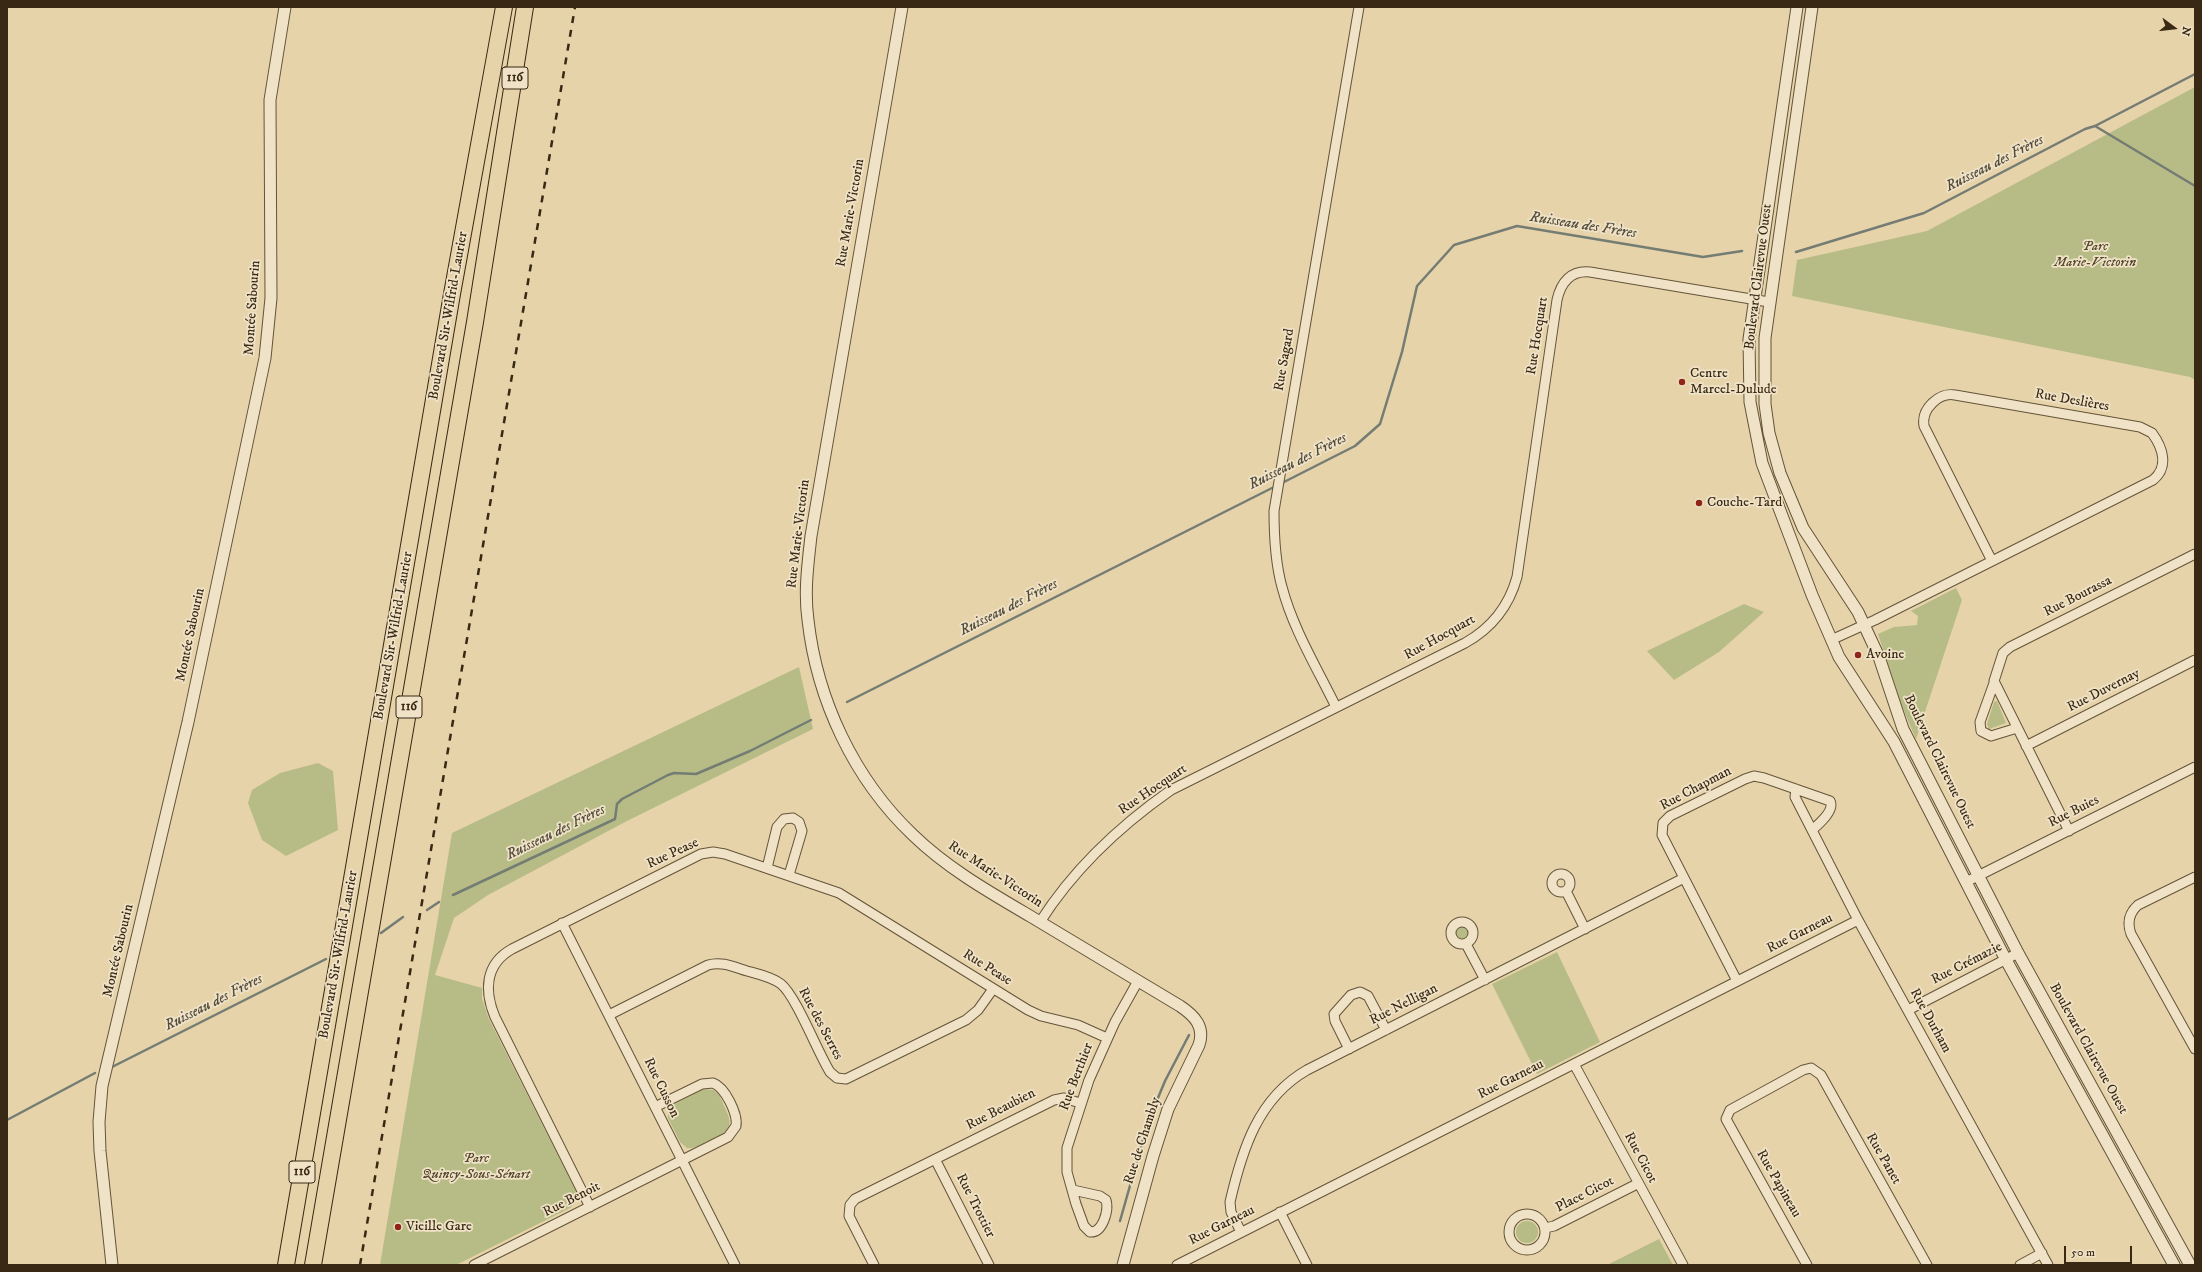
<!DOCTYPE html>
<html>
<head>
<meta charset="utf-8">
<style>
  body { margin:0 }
  #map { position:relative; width:2202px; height:1272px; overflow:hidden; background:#e6d3a9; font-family:"IM FELL DW Pica",serif }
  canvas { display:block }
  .frame { position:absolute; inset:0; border:8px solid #392914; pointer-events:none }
  .north { position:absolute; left:2154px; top:8px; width:40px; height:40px; -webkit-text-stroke:3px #efe2c7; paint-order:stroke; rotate:105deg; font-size:11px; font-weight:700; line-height:16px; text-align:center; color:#392914 }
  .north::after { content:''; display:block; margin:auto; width:14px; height:18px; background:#392914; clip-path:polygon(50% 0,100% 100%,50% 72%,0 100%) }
  .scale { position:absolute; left:2064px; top:1246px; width:68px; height:18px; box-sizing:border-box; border:2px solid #392914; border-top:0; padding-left:5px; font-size:12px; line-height:14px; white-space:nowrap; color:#392914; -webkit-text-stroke:3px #efe2c7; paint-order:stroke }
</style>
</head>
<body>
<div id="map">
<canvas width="2202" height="1272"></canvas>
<div class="frame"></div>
<div class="north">N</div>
<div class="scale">50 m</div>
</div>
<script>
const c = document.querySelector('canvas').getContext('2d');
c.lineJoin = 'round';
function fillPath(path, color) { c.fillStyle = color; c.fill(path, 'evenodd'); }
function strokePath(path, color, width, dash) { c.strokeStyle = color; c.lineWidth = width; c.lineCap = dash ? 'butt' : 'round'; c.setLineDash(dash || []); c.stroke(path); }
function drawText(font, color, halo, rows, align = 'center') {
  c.font = font + ' "IM FELL DW Pica",serif'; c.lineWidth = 3.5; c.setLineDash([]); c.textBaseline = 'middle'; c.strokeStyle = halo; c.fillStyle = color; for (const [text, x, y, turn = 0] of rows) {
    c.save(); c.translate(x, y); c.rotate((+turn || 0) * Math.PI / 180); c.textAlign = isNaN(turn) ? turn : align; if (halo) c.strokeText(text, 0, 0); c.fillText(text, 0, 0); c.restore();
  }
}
fillPath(new Path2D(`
  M2195,87V380L2190,377L1792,296L1797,260L1927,231Z
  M1956,588L1962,600L1916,739L1901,704L1878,634L1894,627L1917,625L1918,616L1911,611Z
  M1744,604L1764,612L1719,652L1674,680L1647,651Z
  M799,667L813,729L627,821L488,895L454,918L435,975L482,988V999L489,1019L577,1193L576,1202L570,1208L456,1265H380L452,833Z
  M1997,701L2006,723L1989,729L1987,724L1994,702Z
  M318,763L333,771L338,830L286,856L262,840L248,803L252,790L280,773Z
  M1455 933a7 7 0 1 1 14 0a7 7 0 1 1-14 0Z
  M1557,952L1600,1042L1537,1074L1492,984Z
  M704,1089L714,1090C720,1094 722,1101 725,1108C736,1130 726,1132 708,1141C701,1144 695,1149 687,1148L680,1142L668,1118V1110L672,1105Z
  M1516 1232a11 11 0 1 1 22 0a11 11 0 1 1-22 0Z
  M1659,1239L1673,1265H1607Z`), '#b7bc86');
strokePath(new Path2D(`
  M2095,126L2195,186
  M1796,252L1924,213L2085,129L2095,126L2195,74
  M1282,483L1355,446L1380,424L1402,352L1417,286L1454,245L1517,226L1703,257L1742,251
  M847,702L1276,486
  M453,895L615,819L617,804L622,799L668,775L674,773L696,774L750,751L811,720
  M427,910L439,902
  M381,933L403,917
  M112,1067L326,959
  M7,1120L95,1073
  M1120,1221L1148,1122L1165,1081L1189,1035`), '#747c74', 2.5);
const minor = new Path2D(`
  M1831,640L1875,620L2153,480C2169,467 2163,448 2152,433L2140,427L1955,395C1939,392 1921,409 1924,426L1992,561
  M1994,683L1980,722L1981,731L1991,736L2017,728
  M1336,707C1317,668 1293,629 1282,587C1275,562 1274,536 1274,511L1359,7
  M2026,746L2195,660
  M1796,789L1795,797L1858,920L2048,1265
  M2069,831L1994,681L2003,653L2010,647L2195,554
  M767,868L777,827L784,819L793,818L799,822L802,831L789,875
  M1552 883a9 9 0 1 1 18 0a9 9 0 1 1-18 0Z
  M2195,877L2138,905C2129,913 2127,923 2131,934L2195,1049
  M1966,882L2195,767
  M1566,891L1585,929
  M1040,922C1073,870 1121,825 1171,790L1465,643C1492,628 1509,606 1517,577L1557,300C1561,282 1571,270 1590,272L1769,302
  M1451 933a11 11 0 1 1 22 0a11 11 0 1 1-22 0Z
  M562,923L735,1265
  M1466,944L1485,980
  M1737,981L1662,835L1663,823L1670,816L1745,779L1754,776L1764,778L1830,801C1835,810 1819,824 1812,830
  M1908,1010L2018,953
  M609,1015L708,965C722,961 734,967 747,971C758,974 772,977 781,984C796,996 818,1053 830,1072L837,1078L846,1079L966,1020L978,1010L993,989
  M1349,1049L1335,1021L1334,1014L1351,995L1360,992L1368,996L1386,1030
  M1574,1064L1683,1265
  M935,1159L989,1265
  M1073,1190L1100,1196L1106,1200C1109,1210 1103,1233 1090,1232L1084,1226L1076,1204L1067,1172V1148L1089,1080L1115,1022L1138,981
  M590,1207L495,1017C484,991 485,964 512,949L701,854L713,852L725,854L839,893L1028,1010L1041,1016L1078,1025L1107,1038
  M1280,1212L1307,1265
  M1509 1232a18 18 0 1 1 36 0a18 18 0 1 1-36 0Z
  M1545,1228L1554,1226L1637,1184
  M1241,1232L1231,1212L1230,1202C1242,1150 1258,1098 1307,1070L1684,878
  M474,1265L728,1137L736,1126C738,1114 725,1087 713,1083L702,1084L655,1107
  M874,1265L849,1216L850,1205L855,1199L1054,1100L1064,1098L1080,1103
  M1177,1265L1858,920
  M1807,1265L1726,1119L1730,1110L1803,1070L1811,1068L1821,1075L1927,1265
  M2020,1265L2042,1253`);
const tertiary = new Path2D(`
  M902,7L811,536C808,563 804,592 808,620C817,700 854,779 913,835C947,868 989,892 1030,916C1080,946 1130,976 1180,1006C1195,1016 1205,1027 1199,1045L1168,1109L1153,1156L1123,1265
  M1797,7L1749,339L1750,402L1762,463L1812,595L1839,657L1894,742L2006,960L2174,1265
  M1812,7L1765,338V404L1769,433L1780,473L1803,528L1858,612L1879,657L1903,729L2018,953L2190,1265
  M112,1265L100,1151L99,1122L102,1086L188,722L265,358L271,298L270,100L285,7`);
const motorway = new Path2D(`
  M286,1265L452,294L504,7
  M313,1265L475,322L525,7`);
strokePath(minor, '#645439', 11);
strokePath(tertiary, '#645439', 13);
strokePath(motorway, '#392914', 18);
strokePath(minor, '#efe2c7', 9);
strokePath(tertiary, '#efe2c7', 11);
strokePath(motorway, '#e6d3a9', 16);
strokePath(new Path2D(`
  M360,1265L575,7`), '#392914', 2.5, [7, 7]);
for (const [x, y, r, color] of [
  [1682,382,4,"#8f2418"],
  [1699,503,4,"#8f2418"],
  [1858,655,4,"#8f2418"],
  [398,1227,4,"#8f2418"]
]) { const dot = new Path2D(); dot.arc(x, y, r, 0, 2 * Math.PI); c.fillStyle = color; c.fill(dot); strokePath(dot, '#efe2c7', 1.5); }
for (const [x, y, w] of [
  [515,78,26],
  [409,707,26],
  [302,1172,26]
]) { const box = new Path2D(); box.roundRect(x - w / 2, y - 11, w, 22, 3); c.fillStyle = '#efe2c7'; c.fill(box); strokePath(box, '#392914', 1); }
drawText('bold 13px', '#392914', null, [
  ["116",515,78],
  ["116",409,707],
  ["116",302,1172]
]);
drawText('14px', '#392914', '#efe2c7', [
  ["Rue Marie-Victorin",851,213,-80],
  ["Boulevard Clairevue Ouest",1759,277,-83],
  ["Montée Sabourin",253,308,-86],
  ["Boulevard Sir-Wilfrid-Laurier",449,316,-80],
  ["Rue Hocquart",1538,336,-81],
  ["Rue Sagard",1285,360,-80],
  ["Rue Deslières",2072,401,10],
  ["Rue Marie-Victorin",799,534,-83],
  ["Rue Bourassa",2078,597,-27],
  ["Montée Sabourin",191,635,-78],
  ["Boulevard Sir-Wilfrid-Laurier",394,636,-80],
  ["Rue Hocquart",1440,638,-29],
  ["Rue Duvernay",2104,691,-27],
  ["Boulevard Clairevue Ouest",1939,762,64],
  ["Rue Chapman",1696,789,-28],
  ["Rue Hocquart",1153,790,-34],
  ["Rue Buies",2074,812,-27],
  ["Rue Pease",673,854,-25],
  ["Rue Marie-Victorin",995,875,33],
  ["Rue Garneau",1800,934,-27],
  ["Montée Sabourin",119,951,-77],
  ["Boulevard Sir-Wilfrid-Laurier",339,955,-80],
  ["Rue Crémazie",1967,964,-27],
  ["Rue Pease",987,968,32],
  ["Rue Nelligan",1404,1005,-27],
  ["Rue Durham",1930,1021,61],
  ["Rue des Serres",820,1024,62],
  ["Boulevard Clairevue Ouest",2088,1049,61],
  ["Rue Berthier",1077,1077,-69],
  ["Rue Garneau",1511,1080,-27],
  ["Rue Cusson",661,1088,64],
  ["Rue Beaubien",1001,1110,-27],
  ["Rue de Chambly",1143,1141,-72],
  ["Rue Cicot",1640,1158,62],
  ["Rue Panet",1883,1159,60],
  ["Rue Papineau",1778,1184,60],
  ["Place Cicot",1585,1195,-27],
  ["Rue Benoit",572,1200,-27],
  ["Rue Trottier",975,1206,63],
  ["Rue Garneau",1222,1226,-27]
]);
drawText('italic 14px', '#52462b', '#efe2c7', [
  ["Parc",2095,247],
  ["Marie-Victorin",2095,263],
  ["Parc",476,1159],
  ["Quincy-Sous-Sénart",476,1175]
]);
drawText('14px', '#392914', '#efe2c7', [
  ["Centre",1690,374],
  ["Marcel-Dulude",1690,390],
  ["Couche-Tard",1707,503],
  ["Avoine",1866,655],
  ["Vieille Gare",406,1227]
], 'left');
drawText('italic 15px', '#524c3c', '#efe2c7', [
  ["Ruisseau des Frères",1995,164,-27],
  ["Ruisseau des Frères",1583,226,9],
  ["Ruisseau des Frères",1298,462,-27],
  ["Ruisseau des Frères",1009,608,-27],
  ["Ruisseau des Frères",556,833,-26],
  ["Ruisseau des Frères",214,1003,-27]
]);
</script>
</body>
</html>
